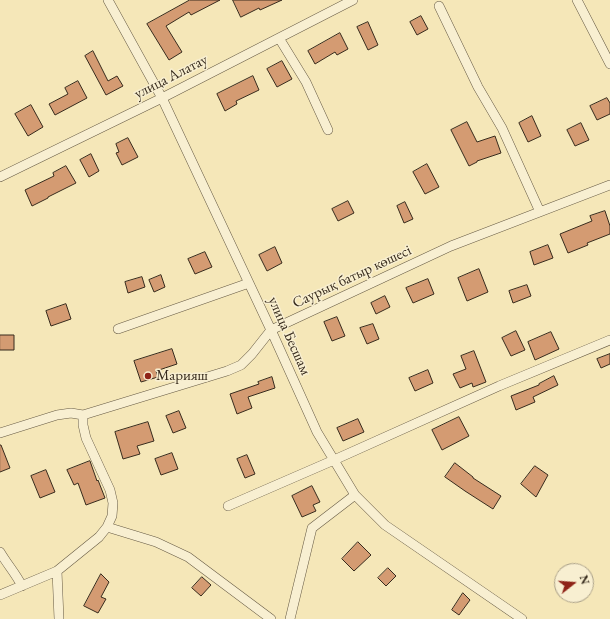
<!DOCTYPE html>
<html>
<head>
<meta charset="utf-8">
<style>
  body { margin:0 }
  #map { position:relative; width:610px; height:619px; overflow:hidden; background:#f5e7b8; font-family:"EB Garamond",serif }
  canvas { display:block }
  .north { position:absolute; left:554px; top:563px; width:40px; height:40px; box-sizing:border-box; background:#f8efd1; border:1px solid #aba189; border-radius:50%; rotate:73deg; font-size:11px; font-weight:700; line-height:16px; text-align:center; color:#372b1d }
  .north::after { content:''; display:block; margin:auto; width:14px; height:18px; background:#8f2418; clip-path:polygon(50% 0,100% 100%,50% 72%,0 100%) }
</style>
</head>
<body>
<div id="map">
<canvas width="610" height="619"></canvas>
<div class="north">N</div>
</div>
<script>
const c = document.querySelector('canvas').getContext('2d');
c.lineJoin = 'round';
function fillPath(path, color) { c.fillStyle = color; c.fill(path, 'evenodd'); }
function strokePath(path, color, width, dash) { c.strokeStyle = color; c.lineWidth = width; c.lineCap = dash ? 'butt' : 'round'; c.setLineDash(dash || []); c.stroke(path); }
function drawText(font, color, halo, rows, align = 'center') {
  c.font = font + ' "EB Garamond",serif'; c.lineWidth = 3; c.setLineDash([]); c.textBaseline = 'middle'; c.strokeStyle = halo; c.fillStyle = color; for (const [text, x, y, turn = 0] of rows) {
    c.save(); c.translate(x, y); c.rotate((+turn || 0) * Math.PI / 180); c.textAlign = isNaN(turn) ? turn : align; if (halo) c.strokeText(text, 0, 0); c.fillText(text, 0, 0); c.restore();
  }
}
const building = new Path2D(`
  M190,0H220L191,15L189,12L166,26L182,52L169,60L147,24Z
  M233,0H282L260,10L259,8L241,17Z
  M421,16L428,29L417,35L410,22Z
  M368,22L378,45L368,50L357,27Z
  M340,33L348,49L337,55L335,52L315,64L308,51Z
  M93,51L108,81L117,76L123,86L106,95L85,56Z
  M282,61L292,79L277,87L267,69Z
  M253,76L259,90L236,101L237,104L225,111L217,94Z
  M78,81L87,98L55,115L49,104L68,94L65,88Z
  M607,98L610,103V114L597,120L590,106Z
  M31,105L43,127L28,136L15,114Z
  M532,116L541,136L528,142L519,123Z
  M467,122L477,142L495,136L501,153L477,161V162L469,166L451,130Z
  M581,123L589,140L575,146L567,130Z
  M128,138L138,157L122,165L116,153L119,152L116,144Z
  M91,154L99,171L89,177L80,160Z
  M427,164L439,187L425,194L413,172Z
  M66,166L76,183L48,197V198L32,206L25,190L54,176L53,173Z
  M348,201L354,213L338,221L332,209Z
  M405,202L413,219L404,223L397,206Z
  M605,211L610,226V234L587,243L588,245L568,253L560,234L592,221L590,216Z
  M548,245L553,258L534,265L530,252Z
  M275,247L282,263L267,271L259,255Z
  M205,252L212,267L195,274L188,259Z
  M479,269L488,292L467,301L458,278Z
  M161,275L165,287L154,292L149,280Z
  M142,277L145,287L128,293L125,282Z
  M428,279L434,294L413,303L406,288Z
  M527,285L531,296L513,303L509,291Z
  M385,296L390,307L376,314L371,303Z
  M66,304L71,319L51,326L46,311Z
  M337,317L345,336L332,341L324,322Z
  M373,324L379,339L367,344L360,328Z
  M516,331L525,350L511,356L502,338Z
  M551,332L559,349L535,360L528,342Z
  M0,335H14V350H0Z
  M172,349L177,364L156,371L158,377L141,382L134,361Z
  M474,351L486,382L473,387L472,383L460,388L453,374L466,369L461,356Z
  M610,354V364L601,368L597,359Z
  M428,370L433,383L415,391L409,378Z
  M554,376L558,385L533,397L535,402L516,410L511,396L539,385V384Z
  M272,377L275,388L248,397L252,408L237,414L230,394L259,384L258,382Z
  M179,411L186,428L173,433L166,416Z
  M459,417L469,436L442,450L432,430Z
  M358,419L364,432L343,441L337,428Z
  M148,422L154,441L137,446L140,454L123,459L115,432Z
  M0,445H1L10,468L0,472Z
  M172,453L178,469L161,475L155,459Z
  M247,455L255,474L245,478L237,459Z
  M90,461L97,481L98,480L105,498L86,505L78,483L74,485L67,470Z
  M455,463L473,477V478L501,496L493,509L465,491L445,477Z
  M535,466L548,475L536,497L521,484Z
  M46,470L55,492L40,498L31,476Z
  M312,486L320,502L313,505L316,511L302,517L292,496Z
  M358,542L371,555L354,571L342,559Z
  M388,568L396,576L386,586L378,578Z
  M101,574L109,582L101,597L106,599L98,613L84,606Z
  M202,577L211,585L201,596L192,588Z
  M463,593L470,600L459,615L452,610Z`);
fillPath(building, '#d49b72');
strokePath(building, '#372b1d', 1);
const street = new Path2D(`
  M108,0L162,98L271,330L317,432L355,495L385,525L522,619
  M577,0L610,64
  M439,6L478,87L502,128L540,212
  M279,38L306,82L328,130
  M0,177L162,98L353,0
  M118,329L249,283
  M0,433L57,415L71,413L83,415L227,371L241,365L252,354L271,330L451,246L610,185
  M228,506L334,460L499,386L610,340
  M107,527L156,542L188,557L271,619
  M0,552C7,564 16,574 22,586
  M0,595L57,571
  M59,619L57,571L99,537L107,527L112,516L113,503L110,490L86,438L83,425V415
  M290,619L312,528L355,495`);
strokePath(street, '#665a44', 10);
strokePath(street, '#f8efd1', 9);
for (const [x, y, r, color] of [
  [148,376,4,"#8f2418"]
]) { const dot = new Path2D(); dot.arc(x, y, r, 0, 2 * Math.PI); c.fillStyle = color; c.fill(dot); strokePath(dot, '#f8efd1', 1.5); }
drawText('15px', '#372b1d', '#f8efd1', [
  ["улица Алатау",171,77,-27],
  ["Саурық батыр көшесі",352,277,-25],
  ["улица Бесшам",289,336,66]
]);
drawText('15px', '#372b1d', '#f8efd1', [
  ["Марияш",156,376]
], 'left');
</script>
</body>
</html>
